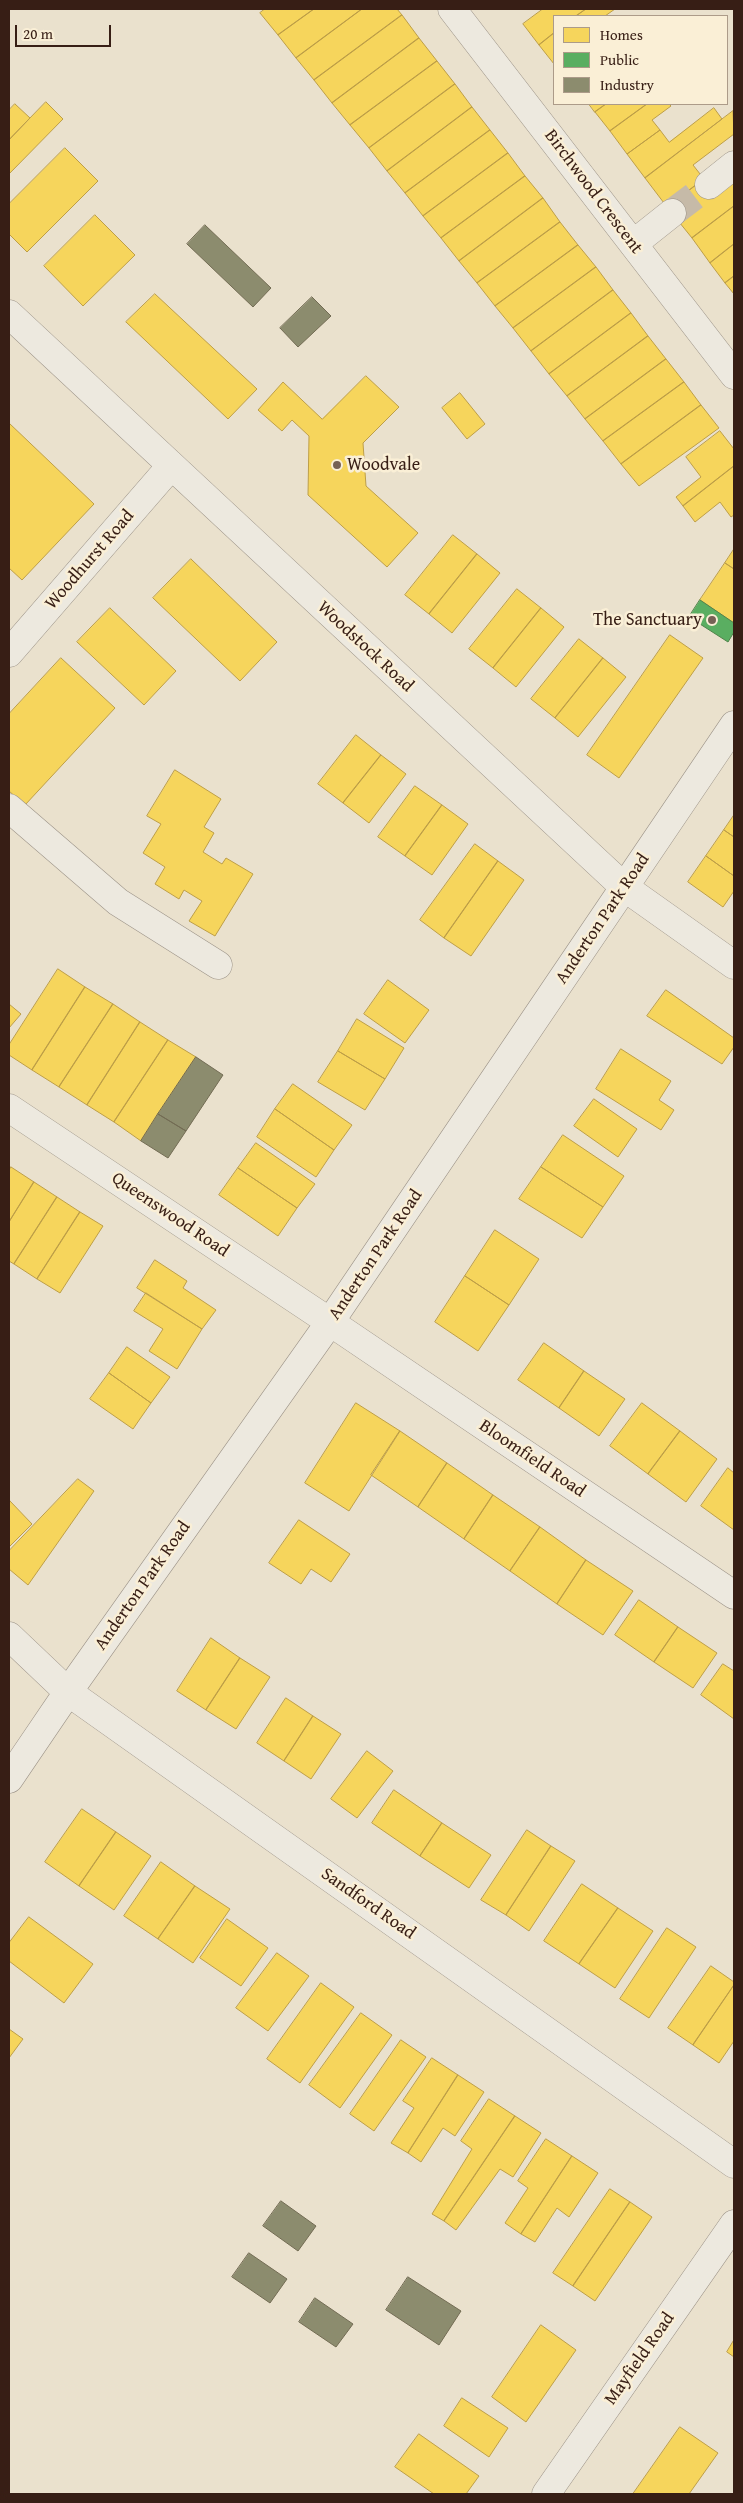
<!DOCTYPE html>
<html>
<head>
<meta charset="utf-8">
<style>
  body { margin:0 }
  #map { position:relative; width:743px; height:2503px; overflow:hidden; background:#eae1cd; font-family:"Gentium Book Plus",serif }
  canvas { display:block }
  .frame { position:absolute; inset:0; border:10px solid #371e15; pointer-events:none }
  .legend { position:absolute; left:553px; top:15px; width:175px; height:90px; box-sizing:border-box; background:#faefd6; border:1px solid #ac9b89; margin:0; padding:6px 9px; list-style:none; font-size:15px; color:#371e15 }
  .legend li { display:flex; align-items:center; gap:10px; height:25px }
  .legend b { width:25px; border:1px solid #ac9b89 }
  .scale { position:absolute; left:15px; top:25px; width:96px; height:22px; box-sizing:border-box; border:2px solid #371e15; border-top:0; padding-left:6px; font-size:15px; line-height:18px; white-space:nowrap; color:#371e15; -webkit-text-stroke:4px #faefd6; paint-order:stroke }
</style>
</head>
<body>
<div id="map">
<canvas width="743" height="2503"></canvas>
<div class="frame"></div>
<ul class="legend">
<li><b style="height:14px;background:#f6d55c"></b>Homes</li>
<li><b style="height:14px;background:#5aae61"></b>Public</li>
<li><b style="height:14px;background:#8c8c6e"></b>Industry</li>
</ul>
<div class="scale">20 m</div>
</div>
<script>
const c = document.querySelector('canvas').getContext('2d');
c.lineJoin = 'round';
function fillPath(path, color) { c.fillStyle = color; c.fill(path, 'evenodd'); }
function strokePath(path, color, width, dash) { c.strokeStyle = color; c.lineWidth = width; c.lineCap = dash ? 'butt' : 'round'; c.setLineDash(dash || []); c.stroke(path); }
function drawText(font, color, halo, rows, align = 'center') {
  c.font = font + ' "Gentium Book Plus",serif'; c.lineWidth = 5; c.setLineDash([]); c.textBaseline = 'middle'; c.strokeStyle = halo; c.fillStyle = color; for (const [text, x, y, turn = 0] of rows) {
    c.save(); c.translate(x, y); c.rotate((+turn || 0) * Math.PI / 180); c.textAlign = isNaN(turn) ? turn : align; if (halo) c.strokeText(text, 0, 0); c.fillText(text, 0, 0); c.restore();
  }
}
const homes = new Path2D(`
  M265,9H314L278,35L260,13Z
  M314,9H362L296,58L278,35Z
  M362,9H397L402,15L314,80L296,58Z
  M543,9H586L576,16H554V33L539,45L523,24Z
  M586,9H615L605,16H576Z
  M402,15L419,38L332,103L314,80Z
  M554,33V64L539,45Z
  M419,38L437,61L350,125L332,103Z
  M437,61L455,84L369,148L350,125Z
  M455,84L472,107L387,171L369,148Z
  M46,102L63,119L9,174V140Z
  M15,104L30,118L9,140V110Z
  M589,104H606L595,112Z
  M606,104H647L610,131L595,112Z
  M647,104H669L671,106L652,120L660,130L627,154L610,131Z
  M472,107L490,130L405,193L387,171Z
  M714,108L722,119L645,178L627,154L660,130L669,142Z
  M733,111L734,134L693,165L704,179L667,207L645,178Z
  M490,130L508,153L423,216L405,193Z
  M65,148L98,181L27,252L9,234V204Z
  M508,153L525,176L441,238L423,216Z
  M525,176L543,198L459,261L441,238Z
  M704,179L734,181V206L692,238L667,207Z
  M543,198L560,222L477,283L459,261Z
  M734,206V244L710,263L692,238Z
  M95,215L135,255L83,306L44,266Z
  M560,222L578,245L495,306L477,283Z
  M734,244V276L725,283L710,263Z
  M578,245L596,267L513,328L495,306Z
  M596,267L613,290L531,351L513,328Z
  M734,276V294L725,283Z
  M613,290L631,313L549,374L531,351Z
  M155,294L257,389L228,419L126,322Z
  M631,313L648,336L567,396L549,374Z
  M648,336L666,359L585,419L567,396Z
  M666,359L684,382L603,441L585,419Z
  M366,376L399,407L363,443L366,486L418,533L387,567L308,495L309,436L292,420L282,431L258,410L283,382L322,419Z
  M684,382L701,405L621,464L603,441Z
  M460,393L485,424L467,439L442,408Z
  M701,405L719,428L639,486L621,464Z
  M9,423L94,504L22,580L9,568Z
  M720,431L734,449V466L683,506L676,497L701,477L686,457Z
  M734,466V515L731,517L720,502L695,522L683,506Z
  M453,535L477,554L429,614L405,595Z
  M734,549V569L725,563Z
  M477,554L500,573L452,633L429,614Z
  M191,559L277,642L240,681L153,598Z
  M725,563L734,569V623L700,600Z
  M517,589L541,608L493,668L469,649Z
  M110,608L176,671L144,705L77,642Z
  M541,608L564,627L516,687L493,668Z
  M670,635L703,658L619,778L587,755Z
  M579,639L603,658L555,718L531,699Z
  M61,658L115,708L25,805L9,791V714Z
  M603,658L626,677L578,737L555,718Z
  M356,735L381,755L343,803L318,784Z
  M381,755L406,774L369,823L343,803Z
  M175,770L221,799L204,827L214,833L203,852L222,864L226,858L253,874L215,936L189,921L202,901L184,890L179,899L155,884L165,867L143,853L161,824L147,816Z
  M415,786L442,805L405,856L378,837Z
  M442,805L468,824L432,875L405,856Z
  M734,815V837L724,830Z
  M724,830L734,837V876L706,856Z
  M475,844L498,861L444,938L420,920Z
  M706,856L734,876V891L723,907L688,882Z
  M498,861L524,880L471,956L444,938Z
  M58,969L85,987L32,1070L9,1055V1045Z
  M388,980L429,1010L405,1043L364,1014Z
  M85,987L113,1004L59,1087L32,1070Z
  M666,990L734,1038V1047L722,1064L647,1016Z
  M9,1004L21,1014L9,1028Z
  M113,1004L140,1022L87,1105L59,1087Z
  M357,1019L404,1048L385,1079L338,1051Z
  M140,1022L168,1040L114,1122L87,1105Z
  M168,1040L196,1057L141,1141L114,1122Z
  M621,1049L671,1081L659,1100L674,1110L661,1130L596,1089Z
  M338,1051L385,1079L365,1110L318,1082Z
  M293,1084L352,1125L334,1150L275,1109Z
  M594,1099L637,1129L618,1157L574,1126Z
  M275,1109L334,1150L316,1177L257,1137Z
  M563,1135L624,1176L603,1207L541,1167Z
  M256,1143L315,1184L297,1208L238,1168Z
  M11,1167L34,1182L9,1222V1171Z
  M541,1167L603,1207L582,1238L519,1199Z
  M238,1168L297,1208L278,1236L219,1195Z
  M34,1182L57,1197L14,1264L9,1261V1222Z
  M57,1197L80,1212L37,1279L14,1264Z
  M80,1212L103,1226L60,1293L37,1279Z
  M495,1230L539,1259L509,1305L465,1276Z
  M155,1260L187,1281L183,1288L216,1310L202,1329L137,1288Z
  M465,1276L509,1305L478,1351L435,1322Z
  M146,1293L202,1329L177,1369L149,1351L163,1329L134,1311Z
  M544,1343L584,1371L559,1408L518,1380Z
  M127,1347L170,1377L151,1403L109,1373Z
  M584,1371L625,1399L599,1436L559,1408Z
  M109,1373L151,1403L133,1429L90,1399Z
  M356,1403L400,1431L349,1511L305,1483Z
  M642,1403L680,1431L648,1474L610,1446Z
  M400,1431L447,1463L418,1507L371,1475Z
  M680,1431L717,1459L686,1502L648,1474Z
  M447,1463L493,1495L464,1539L418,1507Z
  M728,1468L734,1473V1530L701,1506Z
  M78,1479L94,1491L28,1585L9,1569V1551Z
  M493,1495L540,1527L510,1571L464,1539Z
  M10,1501L32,1524L9,1547V1502Z
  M299,1520L350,1554L331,1582L311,1569L301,1584L269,1563Z
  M540,1527L586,1560L557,1604L510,1571Z
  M586,1560L633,1591L603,1635L557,1604Z
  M639,1600L678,1627L654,1662L615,1635Z
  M678,1627L717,1653L693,1688L654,1662Z
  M211,1638L240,1658L206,1710L177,1691Z
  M240,1658L270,1677L236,1729L206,1710Z
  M723,1664L734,1671V1719L701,1695Z
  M286,1698L313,1716L284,1761L257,1743Z
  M313,1716L341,1734L311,1779L284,1761Z
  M367,1751L393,1771L357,1818L331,1799Z
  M394,1790L442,1823L420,1856L372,1823Z
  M82,1809L116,1832L79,1886L45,1862Z
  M442,1823L491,1855L469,1888L420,1856Z
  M527,1830L551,1846L506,1915L481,1900Z
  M116,1832L151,1856L114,1910L79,1886Z
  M551,1846L575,1861L529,1931L506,1915Z
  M161,1862L195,1886L158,1939L124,1916Z
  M582,1884L618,1908L579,1964L544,1941Z
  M195,1886L230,1909L193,1963L158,1939Z
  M618,1908L653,1931L615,1988L579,1964Z
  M29,1917L93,1964L64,2003L9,1961V1943Z
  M227,1919L268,1948L241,1986L200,1958Z
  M667,1928L696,1947L649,2018L620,1999Z
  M277,1953L309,1976L268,2031L236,2008Z
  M711,1966L734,1982V1985L693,2045L668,2028Z
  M321,1983L354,2007L300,2083L267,2059Z
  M734,1985V2041L719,2063L693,2045Z
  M361,2013L392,2035L340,2108L309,2085Z
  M9,2029L23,2039L9,2058Z
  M401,2040L426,2057L374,2131L350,2114Z
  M432,2058L458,2075L408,2153L391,2143L414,2108L403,2101Z
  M458,2075L484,2092L455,2136L443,2128L421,2162L408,2153Z
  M489,2099L515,2116L444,2221L432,2214L472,2149L461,2141Z
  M515,2116L541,2133L513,2177L500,2169L456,2230L444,2221Z
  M546,2139L572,2156L521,2234L505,2223L528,2188L518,2181Z
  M572,2156L598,2173L569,2217L557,2208L535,2242L521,2234Z
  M610,2189L630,2202L573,2286L553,2273Z
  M630,2202L652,2217L595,2301L573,2286Z
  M541,2325L576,2350L526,2422L492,2397Z
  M734,2340V2357L727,2352Z
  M462,2398L508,2428L489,2457L444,2426Z
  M680,2427L718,2453L689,2494H633Z
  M419,2434L479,2476L466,2494H434L395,2467Z`);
fillPath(homes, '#f6d55c');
strokePath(homes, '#bd9e47', 1);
const public = new Path2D(`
  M700,600L734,623V632L728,642L689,617Z`);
fillPath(public, '#5aae61');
strokePath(public, '#50834a', 1);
const industry = new Path2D(`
  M205,225L271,288L253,307L187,244Z
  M312,297L331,316L298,347L280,328Z
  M196,1057L223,1075L186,1131L158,1114Z
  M158,1114L186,1131L168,1158L141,1141Z
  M281,2201L316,2226L298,2251L263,2226Z
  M249,2253L287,2279L270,2303L232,2277Z
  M408,2277L461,2311L439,2345L386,2310Z
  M315,2298L353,2324L336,2347L299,2322Z`);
fillPath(industry, '#8c8c6e');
strokePath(industry, '#726b53', 1);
strokePath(new Path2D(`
  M672,213L709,185`), '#c6baa8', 28, [28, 14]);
const minor = new Path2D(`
  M452,9L734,375
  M709,185L734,165
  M633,244L672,213
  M9,314L624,887L734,965
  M9,653L171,466
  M9,808L118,902L218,965
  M9,1108L330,1322L734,1595
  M9,1636L68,1692L734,2164
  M9,1779L68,1692L330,1322L734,725
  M546,2494L734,2224`);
strokePath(minor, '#9b9287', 29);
strokePath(minor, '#ede9df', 28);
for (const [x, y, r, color] of [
  [337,465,5,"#766255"],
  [712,620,5,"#766255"]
]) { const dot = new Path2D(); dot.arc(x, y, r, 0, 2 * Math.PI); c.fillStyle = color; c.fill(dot); strokePath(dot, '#faefd6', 2); }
drawText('18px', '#371e15', '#faefd6', [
  ["Birchwood Crescent",593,192,53],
  ["Woodhurst Road",90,560,-49],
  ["Woodstock Road",365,647,43],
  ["Anderton Park Road",603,919,-56],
  ["Queenswood Road",170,1215,34],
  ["Anderton Park Road",376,1255,-56],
  ["Bloomfield Road",532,1459,34],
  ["Anderton Park Road",143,1586,-55],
  ["Sandford Road",368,1904,35],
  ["Mayfield Road",640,2359,-55]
]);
drawText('18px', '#371e15', '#faefd6', [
  ["Woodvale",347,465],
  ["The Sanctuary",702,620,"right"]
], 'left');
</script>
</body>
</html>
